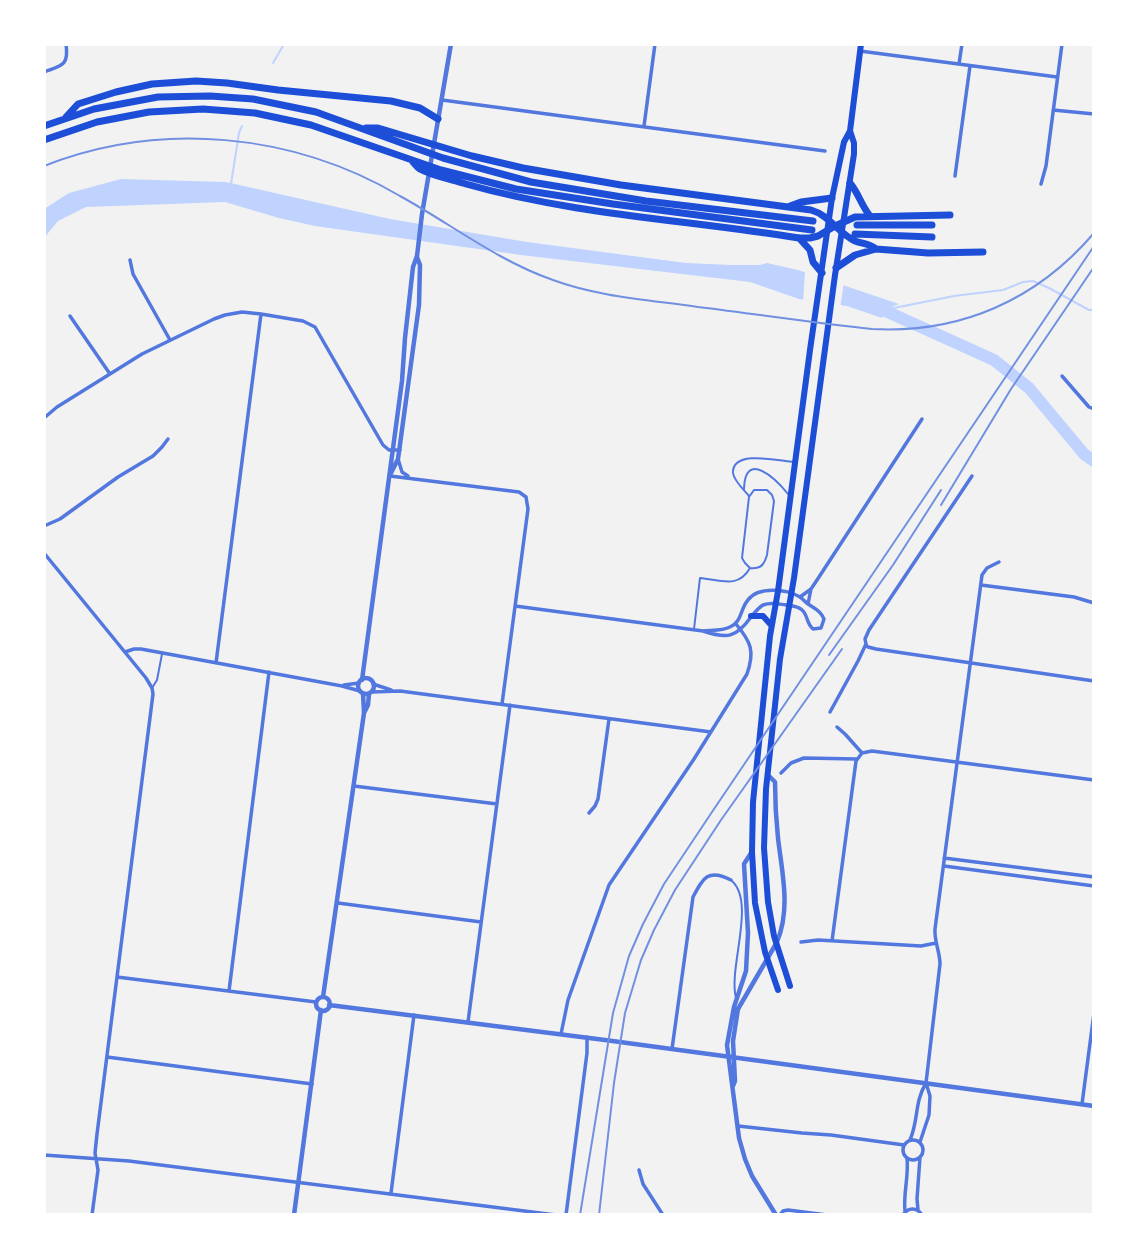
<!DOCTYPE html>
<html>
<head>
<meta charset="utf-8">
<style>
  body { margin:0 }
  #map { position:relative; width:1138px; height:1259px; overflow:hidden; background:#f2f2f2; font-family:Raleway,sans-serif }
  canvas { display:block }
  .frame { position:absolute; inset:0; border:46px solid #fff; pointer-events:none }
</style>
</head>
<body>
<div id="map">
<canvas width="1138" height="1259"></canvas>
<div class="frame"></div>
</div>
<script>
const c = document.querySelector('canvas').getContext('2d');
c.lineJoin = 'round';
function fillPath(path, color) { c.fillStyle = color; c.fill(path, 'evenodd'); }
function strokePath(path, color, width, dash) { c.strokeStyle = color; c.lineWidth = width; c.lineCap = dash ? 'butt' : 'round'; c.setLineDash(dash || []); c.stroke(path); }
fillPath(new Path2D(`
  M121,179L226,182L390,219L527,242L686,263L731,265H760L767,263L798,270L899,304L884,310L882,318L847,306L799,299L750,282L521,255L315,226L279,218L225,202L86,207L58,221L44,238V209L69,193Z`), '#bfd3fe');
fillPath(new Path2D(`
  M805,271L817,273L844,282L840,309L803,303Z`), '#f2f2f2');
strokePath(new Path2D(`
  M273,63L284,44
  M231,184L239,133L242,126
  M884,310L954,296L1003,290L1023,282L1033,281L1049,288L1089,310H1094`), '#bfd3fe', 2);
strokePath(new Path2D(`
  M870,304L994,360L1029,388L1084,454L1094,461`), '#bfd3fe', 12);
strokePath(new Path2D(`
  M744,489C745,449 776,479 788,494
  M749,496C744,490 734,481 733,473C732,449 780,461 793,462
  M694,629L700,578C721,580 738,589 750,568C761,569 764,565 767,555L774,501L772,495L767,490H754L749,497L742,558L745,563L750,568
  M152,688L157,680L162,654
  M732,881C756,903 728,968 736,998`), '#5277de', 2);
strokePath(new Path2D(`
  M860,51L1057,77
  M959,64L962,44
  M44,72C62,65 69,66 66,44
  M442,100L825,151
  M1053,110L1094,114
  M644,126L655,44
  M955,176L970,66
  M1041,184L1046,166L1062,44
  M130,260L133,274L170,340
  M70,316L110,374
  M1062,376L1089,407L1094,409
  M44,418L57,407L142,354L214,319L225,315L242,312L261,314L303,321L315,327L383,445L389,450H400
  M398,459L402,472L408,476
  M390,476L519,492L526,497L528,509L502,704
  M44,526L60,519L118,477L153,456L162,447L168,439
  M44,553L146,678L152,688L153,694L97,1134L95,1153L98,1170L92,1215
  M981,585L1074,597L1094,603
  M800,597L811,589L819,577L922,419
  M808,604L811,589
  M515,606L703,631C727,639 736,638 751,617C755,612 758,608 763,605C771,602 778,604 786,605C791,606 798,606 802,610C808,615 806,623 813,629L821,628L824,619C821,611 815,609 808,604C805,602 803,599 800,597C787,589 758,586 748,600C740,609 742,622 730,627C722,631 711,630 703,631
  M866,645L868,647L876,649L1094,681
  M125,652L134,649H141L342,686L360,691
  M216,663L261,314
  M373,684L391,690
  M344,685L359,683
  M372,692L400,691L711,732
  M830,712L858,661L866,644L865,639L869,630L972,476
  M837,727L845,734L862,753
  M862,753L872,751L1094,780
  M781,773L791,763L804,758L857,759
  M354,786L497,804
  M589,813L595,806L598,799L609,719
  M944,858L1094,877
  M944,866L1094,886
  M338,903L481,922
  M832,941L856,761L862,753
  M801,942L818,940L921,946L936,943
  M117,977L316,1002
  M229,991L269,672
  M468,1022L510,705
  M561,1034L568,1000L609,885L694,759L747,674C755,651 751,642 736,624
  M672,1049L693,897C703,878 708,868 731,880
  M107,1057L312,1084
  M1082,1104L1094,1013
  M738,1126L802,1133L831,1135L904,1145
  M903 1150a10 10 0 1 1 20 0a10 10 0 1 1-20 0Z
  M910,1140C919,1119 914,1103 926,1083
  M920,1142L929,1115L930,1096L926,1083L940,964C940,952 934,941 935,929L982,575L987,568L999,562
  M44,1155L129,1161L556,1215
  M639,1170L643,1184L663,1215
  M391,1193L414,1015
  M918,1210L917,1199L920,1157
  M905,1211C903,1194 909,1176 907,1158
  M566,1215L587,1053V1037
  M780,1215L783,1211L788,1210L827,1215
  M903,1215C908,1207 917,1207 922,1215`), '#5277de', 3.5);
strokePath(new Path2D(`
  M390,475L398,459L419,305L420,265L417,257
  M358 686a8 8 0 1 1 16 0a8 8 0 1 1-16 0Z
  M362,680L402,381L405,338L413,267L417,256L422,214L451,44
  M363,693L364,713
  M751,853L744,864L748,933L746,971L734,1007L727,1045L739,1138L745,1159L752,1176L776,1215
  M323,997L364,713L368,705L369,694
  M316 1004a7 7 0 1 1 14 0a7 7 0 1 1-14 0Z
  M329,1005L605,1040L1094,1106
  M733,1086L735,1081L733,1041L738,1009L777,942C791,908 782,873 778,838C776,819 775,801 775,782L768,775
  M294,1215L321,1010`), '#5277de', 4.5);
strokePath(new Path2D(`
  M751,616H763L771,625
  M790,986L774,936L768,902L764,848L766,789L780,659L794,578L835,275L854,154V143L850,131
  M778,990L765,952L755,903L752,852L753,802L770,636L778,591L810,350L832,198L844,142L850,131L861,44`), '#1d4ed8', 6);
strokePath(new Path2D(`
  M66,117L78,104L116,92L152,84L196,81L227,83L278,90L391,101L420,108L438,119
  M44,126L94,109L158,97L210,96L253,99L316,112L443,158L531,182L646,201L813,221
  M366,128H378L472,156L523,168L621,185L811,210C829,215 838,233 855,241C863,244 869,243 876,249
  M44,140L97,122L149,112L203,109L255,113L311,125L441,170L516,189L613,204L812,230
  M413,162C415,164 417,167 420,169C430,175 454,180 466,184C575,215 689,220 799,238H810L818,236L835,226L855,217L950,215
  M850,183C859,194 861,205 870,216
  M790,206L801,202L832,198
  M857,225H932
  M855,234L932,237
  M799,238L810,250L813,262L822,273
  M836,268L855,255L876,249L928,253L983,252`), '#1d4ed8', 7);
strokePath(new Path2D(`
  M44,166C160,120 293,133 400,196C451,224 498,261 553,280C599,297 650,300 698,307C756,314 814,323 872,329C960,334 1037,300 1094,233
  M941,505L1011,389L1094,267
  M829,655L893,565L941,490
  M580,1215L613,1013L629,956L643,924L664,884L712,812L1094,246
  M599,1215L614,1083L625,1013L641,960L654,930L675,890L721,820L842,649`), '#7290e2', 2);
</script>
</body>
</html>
